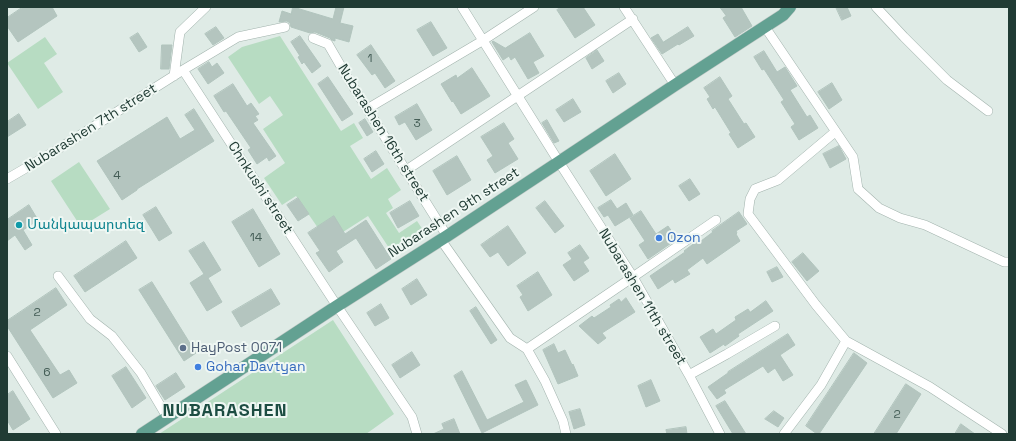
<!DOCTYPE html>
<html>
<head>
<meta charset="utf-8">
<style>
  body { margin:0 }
  #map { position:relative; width:1016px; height:441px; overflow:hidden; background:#dfebe6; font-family:"Space Grotesk",sans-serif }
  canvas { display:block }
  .frame { position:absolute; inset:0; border:8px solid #203b34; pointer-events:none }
</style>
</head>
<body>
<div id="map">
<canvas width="1016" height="441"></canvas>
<div class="frame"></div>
</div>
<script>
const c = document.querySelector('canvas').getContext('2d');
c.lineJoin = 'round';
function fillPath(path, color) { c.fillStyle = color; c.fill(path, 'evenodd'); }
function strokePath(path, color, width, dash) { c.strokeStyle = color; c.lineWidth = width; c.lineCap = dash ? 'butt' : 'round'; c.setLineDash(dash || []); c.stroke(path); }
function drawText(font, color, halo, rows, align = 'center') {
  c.font = font + ' "Space Grotesk","Noto Sans Armenian",sans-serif'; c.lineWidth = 4; c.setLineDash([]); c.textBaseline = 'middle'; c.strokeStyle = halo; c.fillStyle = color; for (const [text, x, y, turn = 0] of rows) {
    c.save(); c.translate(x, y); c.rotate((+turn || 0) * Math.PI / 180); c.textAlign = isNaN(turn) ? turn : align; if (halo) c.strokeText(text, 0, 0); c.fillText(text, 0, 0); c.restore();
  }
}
fillPath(new Path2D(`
  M280,36L341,131L354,123L363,138L350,146L371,179L387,168L401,190L388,199L393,208L386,213L399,233L417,221L425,233L393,254L368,216L343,232L318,228L296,196L282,205L264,178L285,163L263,129L283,115L270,96L259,104L228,57L242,47Z
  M45,37L57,54L44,63L63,92L38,109L7,63Z
  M79,162L110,209L81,227L51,181Z
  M333,320L394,414L366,434H159Z`), '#b7dcc2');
const building = new Path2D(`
  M23,7H52L57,16L18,42L7,26V18Z
  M293,7L333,19L336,7H344L340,23L353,26L349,42L335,38V41L332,40L330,38L315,32L310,33L291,27L290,23L287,21L279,22L282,11L291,14Z
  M562,7H583L595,25L575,38L557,10Z
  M720,7H741L752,26L735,37L723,18L726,16Z
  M836,7H847L851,16L842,20Z
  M431,22L447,48L433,56L417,30Z
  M216,27L224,38L213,45L205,34Z
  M688,27L694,36L679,45L678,44L662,54L651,38L658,34L663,42Z
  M138,33L147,47L139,52L130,38Z
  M530,33L544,56L533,62L539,73L528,79L515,57L511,60L509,56L503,60L492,42L493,41L505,48Z
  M300,36L321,66L312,73L304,62L302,64L298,57L300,56L291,42Z
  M162,45H172L169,69H161Z
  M371,45L395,81L385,88L375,73L372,75L357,55Z
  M597,50L604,61L592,69L586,58Z
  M764,51L777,72L785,67L797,86L790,90L807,117L810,115L818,128L799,140L791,127L795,124L781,102L784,100L764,69L762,70L754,57Z
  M209,62L212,67L217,63L224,73L208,84L198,69Z
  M472,68L490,96L461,114L453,101L452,102L441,84L456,75L457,78Z
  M619,73L626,84L613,93L606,81Z
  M328,77L353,114L342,121L318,84Z
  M720,77L732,96L728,99L744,124L746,123L755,137L738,148L729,134L731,133L715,107L713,109L707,99L710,97L704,88Z
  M832,83L842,100L829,109L818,92Z
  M233,84L247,106L251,103L259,114L255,116L258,120L253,123L276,156L269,161L267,157L257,164L248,150L251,148L226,111L224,112L214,96Z
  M573,99L581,112L564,122L556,110Z
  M417,104L432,130L416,140L405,122L399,125L395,117Z
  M194,109L214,141L137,189V190L122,200L97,161L167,117L180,139L195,130L185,115Z
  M19,114L26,125L7,137V122Z
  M365,119L373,132L367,136L359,123Z
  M547,120L559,141L554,143L542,123Z
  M504,123L514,139L508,143L518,159L495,173L487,160L493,156L481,137Z
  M839,146L846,159L830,168L823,154Z
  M376,151L384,164L372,172L364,159Z
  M615,154L631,179L606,196L590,171Z
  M457,156L471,180L447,195L433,171Z
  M690,179L700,194L689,201L679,186Z
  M298,198L309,214L298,221L287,205Z
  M611,200L617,209L626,203L633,215L615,226L608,215L604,217L598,208Z
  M410,201L419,216L398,228L390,213Z
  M545,201L564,226L555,233L536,208Z
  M29,205L38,220L23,230L32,245L25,250L15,235L7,241V220Z
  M156,207L172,233L159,241L143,215Z
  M253,209L280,254L259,267L232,222Z
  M641,211L656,234L668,226L677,239L648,259L639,245L645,241L630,218Z
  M739,212L747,224L736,231L737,233L736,234L740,241L707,264L703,258L687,270L690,274L675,283L673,279L658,289L650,276L685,252L684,251L700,239L701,241L713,232L712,231Z
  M334,216L345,234L366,220L391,259L376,269L356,238L336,251L343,262L329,272L316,253L320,251L308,233Z
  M508,226L526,253L508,266L498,252L490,257L481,245Z
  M126,241L137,258L85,292L74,276Z
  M204,242L221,270L208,278L222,302L207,311L190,283L204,274L189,251Z
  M580,245L589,258L583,262L589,271L574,281L563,265L572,259L568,253Z
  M803,253L819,271L807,281L792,262Z
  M777,267L783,277L772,282L767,272Z
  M538,272L552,295L528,311L520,297L523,295L517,286Z
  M417,279L427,295L411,305L402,289Z
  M152,282L196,353L184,361L139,290Z
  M56,288L67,305L30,330L60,375L69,370L77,383L53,398L7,326V321Z
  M271,289L280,304L241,327L232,312Z
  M626,298L635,312L602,333L606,338L598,344L579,326L592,316L594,318L611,307L610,305L619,299L621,302Z
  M766,301L773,311L738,334L739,336L725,346L724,344L710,353L700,337L713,329L716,334L736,320L735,317L748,309L750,312Z
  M381,304L389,318L375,326L367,313Z
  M476,307L497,340L491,344L470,311Z
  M788,334L795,345L780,355L793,375L783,381L775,368L768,373L763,366L724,390L726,393L717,399L708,387L728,373V372Z
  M554,344L558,353L565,350L572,365L573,364L578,376L558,384L543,350Z
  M412,352L420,365L400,378L392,365Z
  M854,353L867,363L819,434H817L806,426Z
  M126,367L146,398L132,408L112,376Z
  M462,371L487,420L524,402L515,385L526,380L538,405L482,433L454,376Z
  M176,373L185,387L165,400L156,386Z
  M651,380L660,401L646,407L638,386Z
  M906,384L921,394L896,434H874Z
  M13,391L30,419L13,430L7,420V395Z
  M725,401L746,434H733L716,406Z
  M580,409L585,425L574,429L569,412Z
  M774,411L784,418L778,427L765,419Z
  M454,419L460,434H433L444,429L442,424Z
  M961,424L975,434H955Z
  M686,427L687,434H667L666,430Z`);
fillPath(building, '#b4c5bf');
strokePath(building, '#b1c4bd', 1);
const minor = new Path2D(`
  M462,7L559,162L633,277L689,375L720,434
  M624,7L675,85
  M876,7L904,37L947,80L988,111
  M765,27L853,157L858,189L879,208L900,218L925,225L1004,262H1009
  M313,38L328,44L346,75L447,236
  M183,70L337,306L412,417L417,434
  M174,76L180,32L206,7
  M367,109L482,41L534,7
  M835,132L778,180L755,189L750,199L748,214L816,305L846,341L930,387L1002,434
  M405,171L633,19
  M7,179L55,151L183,70L238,37L285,27
  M441,240L510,338L527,349L545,381L563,421L566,434
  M58,276L90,319L112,336L141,373L167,417
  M527,349L633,277L716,220
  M7,356L56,434
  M689,375L727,354L775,326
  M784,434L821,385L846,341`);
const major = new Path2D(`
  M142,434L337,306L447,236L559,162L675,85L783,15L790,7`);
strokePath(minor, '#a2b3ad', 10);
strokePath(major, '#c1c8c6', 13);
strokePath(minor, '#fff', 9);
strokePath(major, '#63a192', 12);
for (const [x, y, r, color] of [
  [19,225,4,"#0f9aa8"],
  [659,238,4,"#3f7fe0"],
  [183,348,4,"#5c6f8a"],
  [198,367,4,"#3f7fe0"]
]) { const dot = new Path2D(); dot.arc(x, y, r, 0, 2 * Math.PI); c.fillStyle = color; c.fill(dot); strokePath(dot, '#eff7f3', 1.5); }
drawText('12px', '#455e57', null, [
  ["1",370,59],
  ["3",417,124],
  ["4",117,176],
  ["14",256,238],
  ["2",37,313],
  ["6",47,373],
  ["2",897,415]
]);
drawText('14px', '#203b34', '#eff7f3', [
  ["Nubarashen 7th street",91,128,-32],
  ["Nubarashen 16th street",383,133,58],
  ["Chnkushi street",260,188,57],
  ["Nubarashen 9th street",454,213,-33],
  ["Nubarashen 11th street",642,297,59]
]);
drawText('14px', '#0d838f', '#eff7f3', [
  ["Մանկապարտեզ",27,225]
], 'left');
drawText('14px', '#366cbe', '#eff7f3', [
  ["Ozon",667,238],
  ["Gohar Davtyan",206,367]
], 'left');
drawText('14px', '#4e5e75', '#eff7f3', [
  ["HayPost 0071",191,348]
], 'left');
c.letterSpacing = '1px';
drawText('bold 18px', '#1c4d42', '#eff7f3', [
  ["NUBARASHEN",225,411]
]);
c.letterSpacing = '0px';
</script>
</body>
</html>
